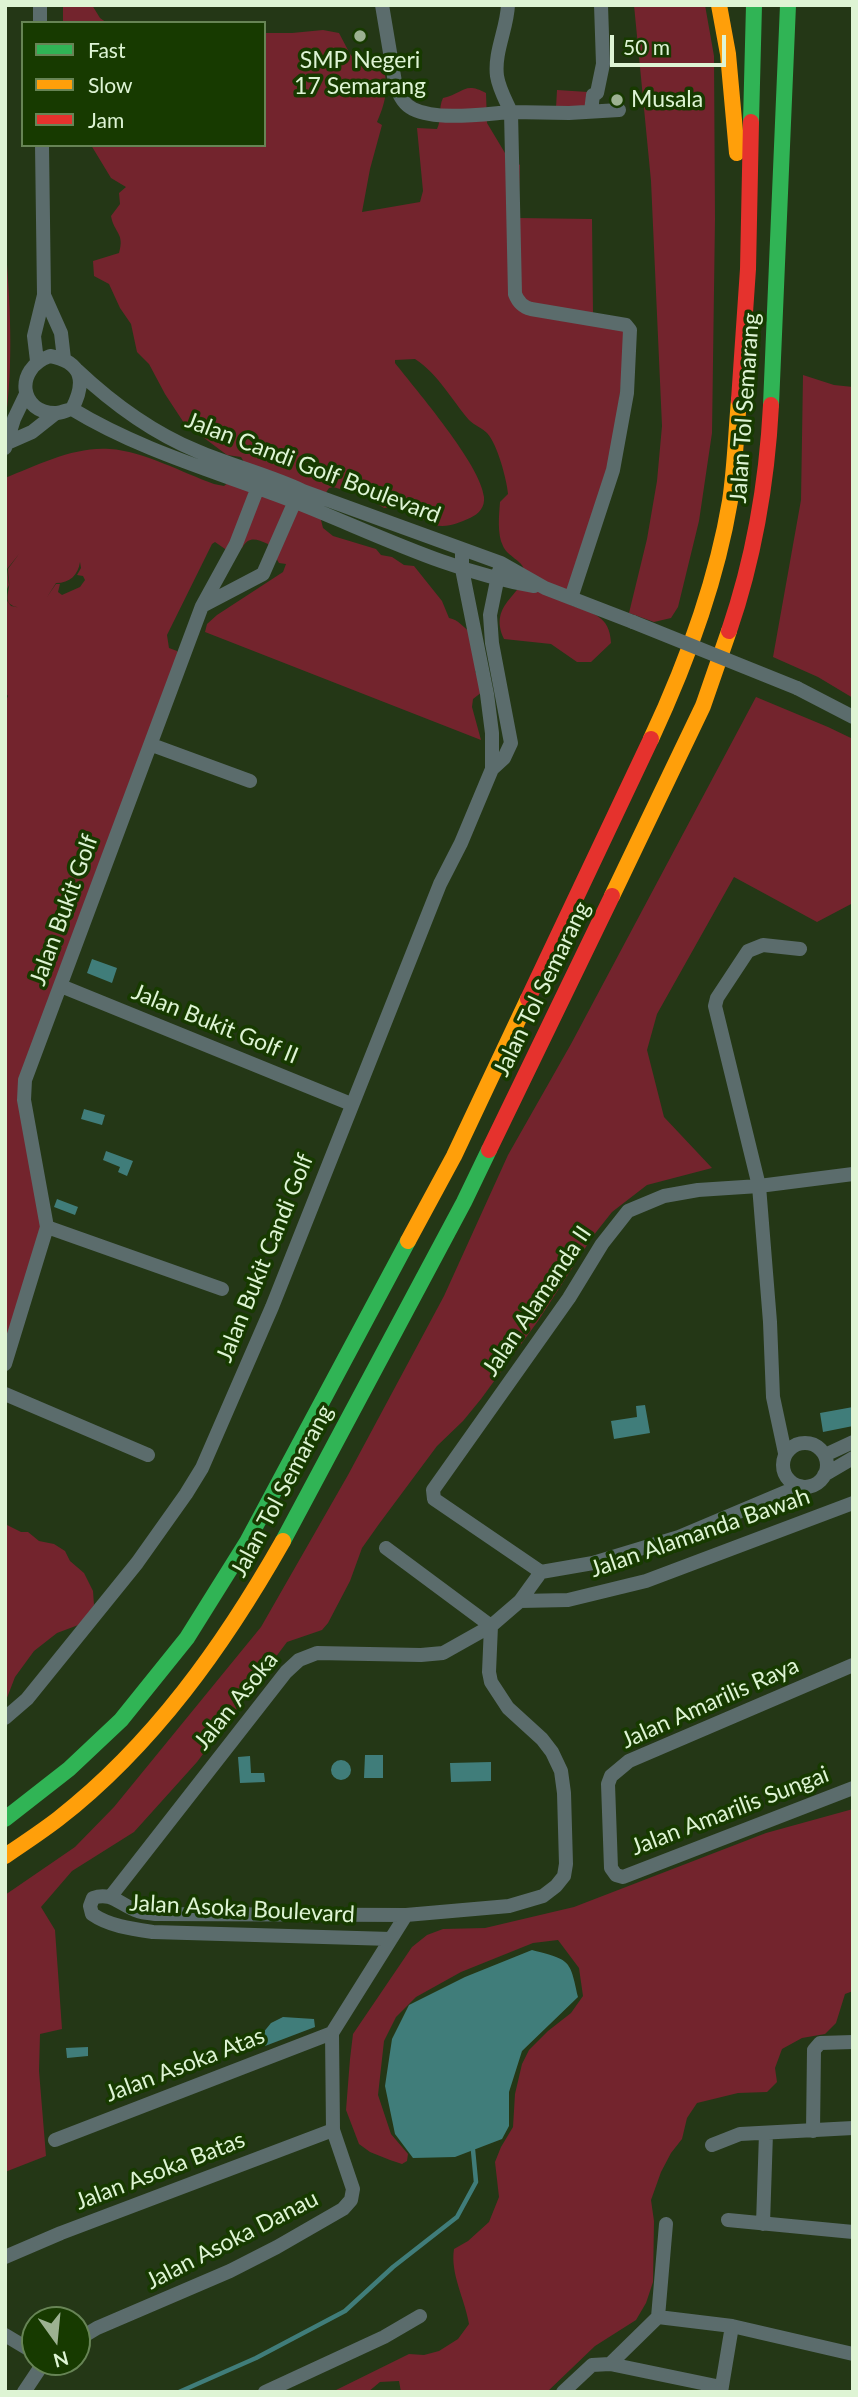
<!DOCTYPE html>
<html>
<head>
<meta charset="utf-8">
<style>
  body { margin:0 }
  #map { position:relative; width:858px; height:2397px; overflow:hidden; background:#243716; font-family:Lato,sans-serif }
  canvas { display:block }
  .frame { position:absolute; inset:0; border:7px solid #def4d4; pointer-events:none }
  .legend { position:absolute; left:21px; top:21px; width:245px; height:126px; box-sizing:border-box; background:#173a00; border:2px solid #678455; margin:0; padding:9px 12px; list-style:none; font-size:21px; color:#def4d4 }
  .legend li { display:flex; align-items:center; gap:14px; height:35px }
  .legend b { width:35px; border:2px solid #678455 }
  .north { position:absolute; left:21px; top:2306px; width:70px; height:70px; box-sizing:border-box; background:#173a00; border:2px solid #678455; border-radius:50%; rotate:165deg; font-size:19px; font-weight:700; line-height:28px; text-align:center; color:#def4d4 }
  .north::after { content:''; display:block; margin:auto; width:24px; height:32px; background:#9db292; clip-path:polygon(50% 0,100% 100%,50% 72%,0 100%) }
  .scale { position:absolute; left:610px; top:35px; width:116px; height:32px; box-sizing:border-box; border:4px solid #def4d4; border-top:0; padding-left:9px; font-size:21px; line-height:24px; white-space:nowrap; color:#def4d4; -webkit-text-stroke:5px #173a00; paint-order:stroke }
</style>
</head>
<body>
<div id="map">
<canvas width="858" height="2397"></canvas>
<div class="frame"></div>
<ul class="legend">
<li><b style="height:9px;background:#30b455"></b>Fast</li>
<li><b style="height:9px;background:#ff9f0a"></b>Slow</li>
<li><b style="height:9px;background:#e5322d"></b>Jam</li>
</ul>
<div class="north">N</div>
<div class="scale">50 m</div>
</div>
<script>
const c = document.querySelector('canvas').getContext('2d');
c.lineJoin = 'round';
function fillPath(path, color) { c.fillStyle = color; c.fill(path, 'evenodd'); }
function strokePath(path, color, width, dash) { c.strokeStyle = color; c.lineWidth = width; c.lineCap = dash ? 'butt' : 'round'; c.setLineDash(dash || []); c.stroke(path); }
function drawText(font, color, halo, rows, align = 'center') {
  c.font = font + ' Lato,sans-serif'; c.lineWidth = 7; c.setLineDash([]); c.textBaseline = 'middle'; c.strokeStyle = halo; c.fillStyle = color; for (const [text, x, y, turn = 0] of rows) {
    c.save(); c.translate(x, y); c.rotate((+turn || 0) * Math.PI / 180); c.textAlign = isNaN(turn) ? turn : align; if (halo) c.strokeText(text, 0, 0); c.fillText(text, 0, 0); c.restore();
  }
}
fillPath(new Path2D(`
  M63,5H92L100,18L107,23H63Z
  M634,5H705L714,56L715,219L712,433L699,521L678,607L671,618L654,622L629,613L647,539L657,481L662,426L651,181Z
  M323,30L339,33L350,54L359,64L382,59C388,85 388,97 377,122L382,125L370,169L362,212L420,202L423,191L417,128L437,129C442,119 438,108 443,98C463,94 464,81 486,93L487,123L505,153L520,165L518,218L592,219L593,315L627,333L611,470L570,598V605C593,613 610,616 611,643L591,662H577L551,644L504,639C487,602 527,595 524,570C523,561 507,556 503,546C497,534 499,515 500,502L508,494C507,480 497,443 487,433C482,428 474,425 469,420C451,399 439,375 415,359L395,360V363C416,390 481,465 484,497C485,507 479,514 470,518C458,523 448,528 434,525L429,519C416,523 410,515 402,507L384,508L365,496L333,487L329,488L323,497L321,520L323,528L333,536L376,549L381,555L392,557L404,565L414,566L442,601L449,618C459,620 463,627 470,632L478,667L475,672L480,675L482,692L473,699L472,707L481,740L205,632L207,624L217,615L283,572L286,564L279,563L268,544C256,539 249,536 242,548L228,551L215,542L212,544L167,635L169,648L177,651L179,655L26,1063L43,1227L5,1348V703L8,696L5,692V598L11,606L21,608C6,605 6,601 9,587C10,582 8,575 8,569L19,554L7,569L9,585L5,593V478C37,465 75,446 110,449C143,451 183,473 214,484L224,486L247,467L241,457L227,455L184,423L165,394L149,364L137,352L131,324L120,308L109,284L94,276L93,261L119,253C125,233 114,233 111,216L120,204L119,193L126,187L111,178L91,145H264V33H292ZM80,562L81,568L77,575L83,576L85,580L80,587L62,595L58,592L60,584H56L47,597L56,583C70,583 78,575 80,562Z
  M557,90L588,92L587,109L556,108Z
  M5,238C10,301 14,362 5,425Z
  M803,375L834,385L853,387V698L818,677L773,657L801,500Z
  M756,697L828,727L853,739V903L817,922L734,877L657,1014L647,1050L664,1117L712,1168L647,1185L612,1212L593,1236L538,1321L481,1399L463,1421L437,1446L379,1524L362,1548L350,1581L328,1623L322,1630L287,1642L197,1762L134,1832L72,1871L41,1907L55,1930L62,2029L40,2034L39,2071L46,2156L5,2172V1895L75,1847L114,1807L261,1627L348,1475L444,1296L508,1155L571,1044Z
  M5,1524L21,1532H28L39,1541L54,1544L65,1551L70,1561L84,1573L93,1591L94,1605L81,1624L57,1633L34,1651L15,1677L5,1703Z
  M853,1809V1991L845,1994L836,2023L825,2034L802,2038L782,2049L775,2068L777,2082L767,2092L738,2093L697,2103L687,2118L682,2139L671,2153L661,2172L651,2200L654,2221L653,2282L646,2303L636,2320L595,2346L547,2392H401L399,2381L380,2382L368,2392H332L409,2354L424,2355L439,2351L458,2339L469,2324C465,2299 450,2274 454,2249L468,2241L489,2222L499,2197L495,2162L501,2147L513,2127L515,2094L522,2064L529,2050L548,2031L571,2013L583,1996L579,1968L558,1940L533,1943L461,1972L416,1997L396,2017L384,2041L378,2095L391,2134L408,2154L407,2161L402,2164L390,2160L370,2152L359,2144L346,2110L350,2059L353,2034L412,1947L427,1935L443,1929L485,1928L574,1907L766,1833Z`), '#73242d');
fillPath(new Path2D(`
  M92,959L117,968L112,983L87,973Z
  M84,1109L105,1115L102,1125L81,1119Z
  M106,1151L133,1161L127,1176L118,1172L120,1167L103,1160Z
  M57,1199L78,1207L75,1215L54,1207Z
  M645,1405L650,1433L614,1439L611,1421L637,1417L636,1406Z
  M853,1407V1426L823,1432L820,1413Z
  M365,1755H383V1778H364Z
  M250,1756L251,1773H264L265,1782L240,1783L238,1757Z
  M331 1770a10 10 0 1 1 20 0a10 10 0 1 1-20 0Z
  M491,1762V1781L451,1782L450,1763Z
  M532,1950C570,1960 570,1959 578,1997L522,2051L509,2092V2126L502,2139L455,2157L413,2158L395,2134L385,2086L392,2039L409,2005L465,1977Z
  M283,2017L314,2019L315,2027L265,2046L262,2034L271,2023Z
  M88,2047V2056L67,2058L66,2048Z`), '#407d7a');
strokePath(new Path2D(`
  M179,2392L256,2358L345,2311L393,2267L457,2217L476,2182L473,2150`), '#407d7a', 4.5);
strokePath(new Path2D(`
  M40,5V23
  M382,5L396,88C400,96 404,105 413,109C437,121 484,114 511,112L515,294C518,302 523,307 531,309L626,325L630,330L627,393L613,470L571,598
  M508,5C507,29 494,52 497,76C499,89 506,101 511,112L569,113L619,110
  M591,111L593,95L597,93L603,64L601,5
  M44,295L61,333L64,359
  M50,356C83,362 86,382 72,409C67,410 61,413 56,413C20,414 13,369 50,356Z
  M37,361L34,336L44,295L42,145
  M77,370C112,403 151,432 197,451C232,466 269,475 303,491L501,563L545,588L633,622
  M72,409C141,451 218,472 293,501C372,532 449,572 534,586
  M7,443L32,432L56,413
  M5,448L14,419L26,394
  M202,606L263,574L295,501
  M797,688L853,717
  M152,745L250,781
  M492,769L504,758L511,743L492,643L490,615L499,571
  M61,986L351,1104
  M47,1227L222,1289
  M5,1364L47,1227L24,1100L25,1080L202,606L236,544L258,487
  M5,1394L148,1455
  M783 1465a22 22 0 1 1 44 0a22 22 0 1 1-44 0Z
  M785,1453L773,1397L770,1322L759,1186L715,1006L717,998L748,951L763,945L800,949
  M825,1455L853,1442
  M824,1475L853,1458
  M541,1572L434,1499L433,1490L569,1298L602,1244L628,1211L664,1196L698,1190L759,1186L853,1174
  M541,1572L593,1563L679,1537L800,1486
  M520,1601L568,1600L646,1581L853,1503
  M853,1665L629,1761L611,1776L608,1784L611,1868L616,1875L623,1877L853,1788
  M5,1718L27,1699L137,1563L186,1494L202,1468L272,1307L440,884L461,843L492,769V733L487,694L462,569V549
  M111,1896L286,1672L299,1660L317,1653L421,1655L443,1653L491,1626L386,1548
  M391,1939L153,1932C132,1929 109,1926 92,1914L90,1906L93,1898C112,1891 121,1906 138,1911C144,1913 150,1913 156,1914L406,1915L509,1906L543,1896L556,1886L564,1876L566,1864L564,1793L561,1771L552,1752L542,1739L508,1708L491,1682L489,1672L491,1626L520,1601L541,1572
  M813,2131L814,2050L820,2043L853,2042
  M55,2140L332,2033
  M712,2145L740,2134L853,2128
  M728,2220L853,2232
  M763,2224L766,2133
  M5,2257L61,2233L333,2130
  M658,2317L666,2224
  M5,2335L35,2353
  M77,2340L97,2328L230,2271L277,2247L343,2209L351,2200L353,2189L333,2130L332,2033L406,1915
  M610,2364L721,2387
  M24,2392L44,2362
  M265,2392L384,2337L420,2316
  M563,2392L592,2365L610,2364L658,2317L732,2326L853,2354
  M721,2392L732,2326`), '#5b6c6c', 14);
strokePath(new Path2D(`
  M751,122L754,5
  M771,405L788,5
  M283,1541L464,1202L489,1150
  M5,1819L69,1769L121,1720L187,1638L247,1542L408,1241`), '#30b455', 16);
strokePath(new Path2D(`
  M719,5L728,54L737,153
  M651,739C686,664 716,584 730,501C735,468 736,433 739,400
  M612,896L703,706L729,631
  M408,1241L454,1156L528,999
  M5,1856C23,1844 41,1832 58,1819C153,1745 224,1645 283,1541`), '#ff9f0a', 16);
strokePath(new Path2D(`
  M739,400L748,269L751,122
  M729,631C754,558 767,482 771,405
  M528,999L651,739
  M489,1150L612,896`), '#e5322d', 16);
strokePath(new Path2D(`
  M633,622L797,688`), '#5b6c6c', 14);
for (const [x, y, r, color] of [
  [360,36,7,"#9db292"],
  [617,100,7,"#9db292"]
]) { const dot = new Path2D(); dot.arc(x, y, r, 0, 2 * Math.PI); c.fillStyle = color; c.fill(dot); strokePath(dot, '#173a00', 2.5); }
drawText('23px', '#def4d4', '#173a00', [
  ["SMP Negeri",360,61],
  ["17 Semarang",360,87],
  ["Musala",631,100,"left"]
]);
drawText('23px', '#def4d4', '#173a00', [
  ["Jalan Tol Semarang",745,408,-86],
  ["Jalan Candi Golf Boulevard",313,468,21],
  ["Jalan Bukit Golf",64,910,-70],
  ["Jalan Tol Semarang",542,989,-64],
  ["Jalan Bukit Golf II",215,1024,22],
  ["Jalan Bukit Candi Golf",265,1258,-68],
  ["Jalan Alamanda II",537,1301,-56],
  ["Jalan Tol Semarang",282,1491,-62],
  ["Jalan Alamanda Bawah",700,1533,-19],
  ["Jalan Asoka",236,1701,-51],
  ["Jalan Amarilis Raya",710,1703,-24],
  ["Jalan Amarilis Sungai",730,1811,-21],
  ["Jalan Asoka Boulevard",242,1909,3],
  ["Jalan Asoka Atas",185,2065,-21],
  ["Jalan Asoka Batas",160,2171,-21],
  ["Jalan Asoka Danau",232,2240,-27]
]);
</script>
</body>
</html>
